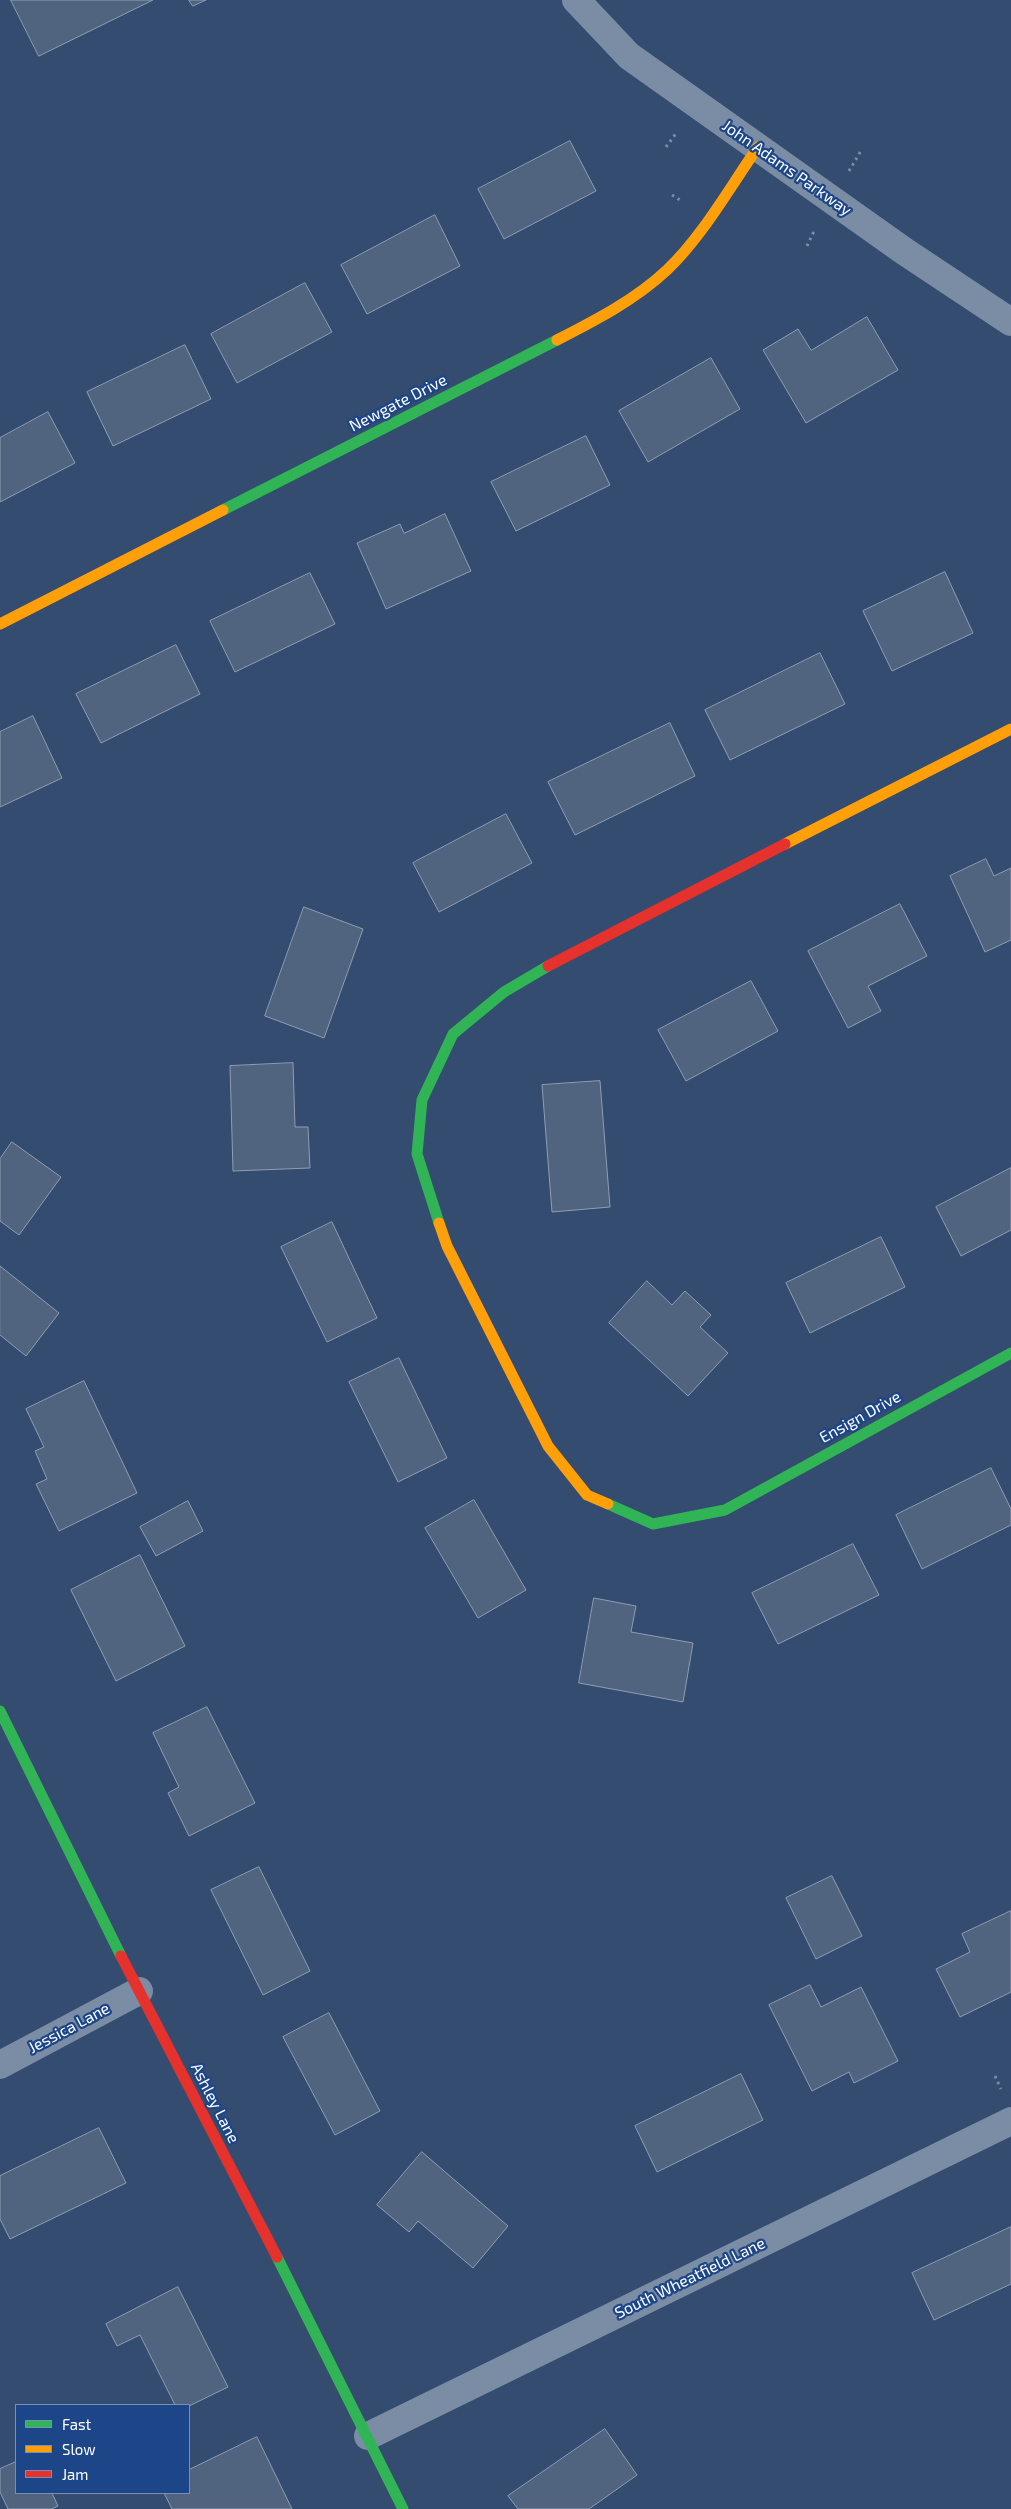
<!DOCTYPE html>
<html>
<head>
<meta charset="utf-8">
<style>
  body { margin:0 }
  #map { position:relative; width:1011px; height:2509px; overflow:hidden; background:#344c70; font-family:"Exo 2",sans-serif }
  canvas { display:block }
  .legend { position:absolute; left:15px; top:2404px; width:175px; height:90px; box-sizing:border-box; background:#1c4688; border:1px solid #7790b8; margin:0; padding:6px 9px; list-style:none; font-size:15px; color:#fff }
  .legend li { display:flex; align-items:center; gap:10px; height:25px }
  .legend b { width:25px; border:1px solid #7790b8 }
</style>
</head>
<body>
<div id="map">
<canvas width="1011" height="2509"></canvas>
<ul class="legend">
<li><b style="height:6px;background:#30b455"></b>Fast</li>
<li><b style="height:6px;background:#ff9f0a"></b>Slow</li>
<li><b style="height:6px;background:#e5322d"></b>Jam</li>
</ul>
</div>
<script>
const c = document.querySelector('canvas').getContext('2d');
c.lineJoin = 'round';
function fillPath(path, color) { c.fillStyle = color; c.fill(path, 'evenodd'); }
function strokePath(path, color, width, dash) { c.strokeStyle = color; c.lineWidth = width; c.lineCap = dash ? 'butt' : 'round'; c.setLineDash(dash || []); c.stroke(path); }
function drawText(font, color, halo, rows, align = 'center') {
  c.font = font + ' "Exo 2",sans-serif'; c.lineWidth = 4.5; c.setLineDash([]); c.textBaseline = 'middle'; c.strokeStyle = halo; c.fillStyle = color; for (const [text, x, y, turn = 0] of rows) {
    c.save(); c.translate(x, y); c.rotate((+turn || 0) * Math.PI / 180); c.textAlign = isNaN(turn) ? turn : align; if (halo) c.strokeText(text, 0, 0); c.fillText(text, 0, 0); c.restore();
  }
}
const building = new Path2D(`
  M11,0H153L39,56Z
  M189,0H206L193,6Z
  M570,141L596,191L504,239L478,189Z
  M435,215L460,266L367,314L341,265Z
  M305,283L332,332L237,383L211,334Z
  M867,317L898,370L806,423L763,350L798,329L811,350Z
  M185,345L211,399L113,446L87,392Z
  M711,358L740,409L648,462L619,411Z
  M48,412L75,463L0,502V438Z
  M586,436L610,485L516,531L491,482Z
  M445,514L471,571L386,609L357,543L400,524L404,533Z
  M945,572L973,633L892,671L863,611Z
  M310,573L335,624L235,672L210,621Z
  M176,645L200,694L101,743L76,694Z
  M820,653L845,704L730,760L705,710Z
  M33,716L62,778L0,807V732Z
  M670,723L695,776L575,835L548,782Z
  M506,814L532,863L439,912L413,863Z
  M986,859L994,876L1011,868V940L985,952L950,876Z
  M900,904L927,956L868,986L881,1011L848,1028L808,951Z
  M304,907L363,929L324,1038L265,1016Z
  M751,981L778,1031L686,1081L658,1030Z
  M293,1063L295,1127H308L310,1168L233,1171L230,1066Z
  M600,1081L610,1207L552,1212L542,1085Z
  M12,1142L61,1177L19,1235L0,1221V1159Z
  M1011,1168V1230L961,1256L936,1207Z
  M332,1222L377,1318L327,1342L281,1247Z
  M881,1237L905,1287L810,1333L786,1283Z
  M0,1266L59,1313L26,1356L0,1335Z
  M647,1281L672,1305L685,1291L711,1315L700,1327L728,1353L688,1396L609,1323Z
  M399,1358L447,1458L398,1482L349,1382Z
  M84,1381L137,1493L59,1531L36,1484L47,1479L35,1451L44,1447L26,1409Z
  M991,1468L1011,1509V1525L922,1569L896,1515Z
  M474,1500L526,1590L478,1618L425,1528Z
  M188,1501L203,1531L156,1556L140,1527Z
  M853,1544L879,1595L778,1644L752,1593Z
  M140,1555L185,1646L116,1681L71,1590Z
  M594,1598L636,1606L631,1632L693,1643L683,1702L579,1683Z
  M207,1707L255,1803L189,1836L168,1793L179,1787L153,1733Z
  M259,1867L310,1971L263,1995L211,1890Z
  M832,1876L862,1936L816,1959L786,1898Z
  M1011,1911V1992L960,2017L936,1969L970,1952L962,1934Z
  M810,1985L821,2007L861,1987L898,2061L854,2083L849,2072L812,2091L769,2005Z
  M329,2013L380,2111L335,2135L283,2037Z
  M741,2074L763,2120L657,2172L635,2126Z
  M99,2128L126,2183L10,2239L0,2219V2176Z
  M422,2152L508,2226L473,2268L418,2221L409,2232L377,2205Z
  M1011,2227V2284L934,2320L912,2273Z
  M178,2287L228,2387L189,2406L175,2405L140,2335L117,2346L106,2324Z
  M605,2429L637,2475L589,2509H518L508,2496Z
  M257,2437L292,2509H172L164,2493H189V2470Z
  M16,2462V2493H52L58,2506L52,2509H8L0,2492V2469Z`);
fillPath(building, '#506480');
strokePath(building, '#8f9db3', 1);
strokePath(new Path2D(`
  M666,147L677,132
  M849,171L862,149
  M672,195L680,200
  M807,246L815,229
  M995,2076L1001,2089`), '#7b8ca5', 3, [2.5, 4]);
strokePath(new Path2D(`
  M576,0L629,56L904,251L1011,322
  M0,2065L139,1991
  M368,2436L1011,2121`), '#7b8ca5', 28);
strokePath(new Path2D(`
  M223,510L557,340
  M439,1223L417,1154L422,1100L453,1034L504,992L548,966
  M608,1504L653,1524L725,1510L1011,1353
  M0,1711L121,1956
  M277,2257L403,2509`), '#30b455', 11);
strokePath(new Path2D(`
  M557,340C596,320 635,300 667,270C702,237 730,187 758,147
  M0,624L223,510
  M785,844L1011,729
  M439,1223L447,1246L548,1446L587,1495L608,1504`), '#ff9f0a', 11);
strokePath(new Path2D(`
  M548,966L785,844
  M121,1956L277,2257`), '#e5322d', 11);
drawText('16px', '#fff', '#1c4688', [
  ["John Adams Parkway",787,168,35],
  ["Newgate Drive",398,403,-27],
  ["Ensign Drive",860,1417,-29],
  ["Jessica Lane",69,2028,-28],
  ["Ashley Lane",215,2103,63],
  ["South Wheatfield Lane",690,2278,-26]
]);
</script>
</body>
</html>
